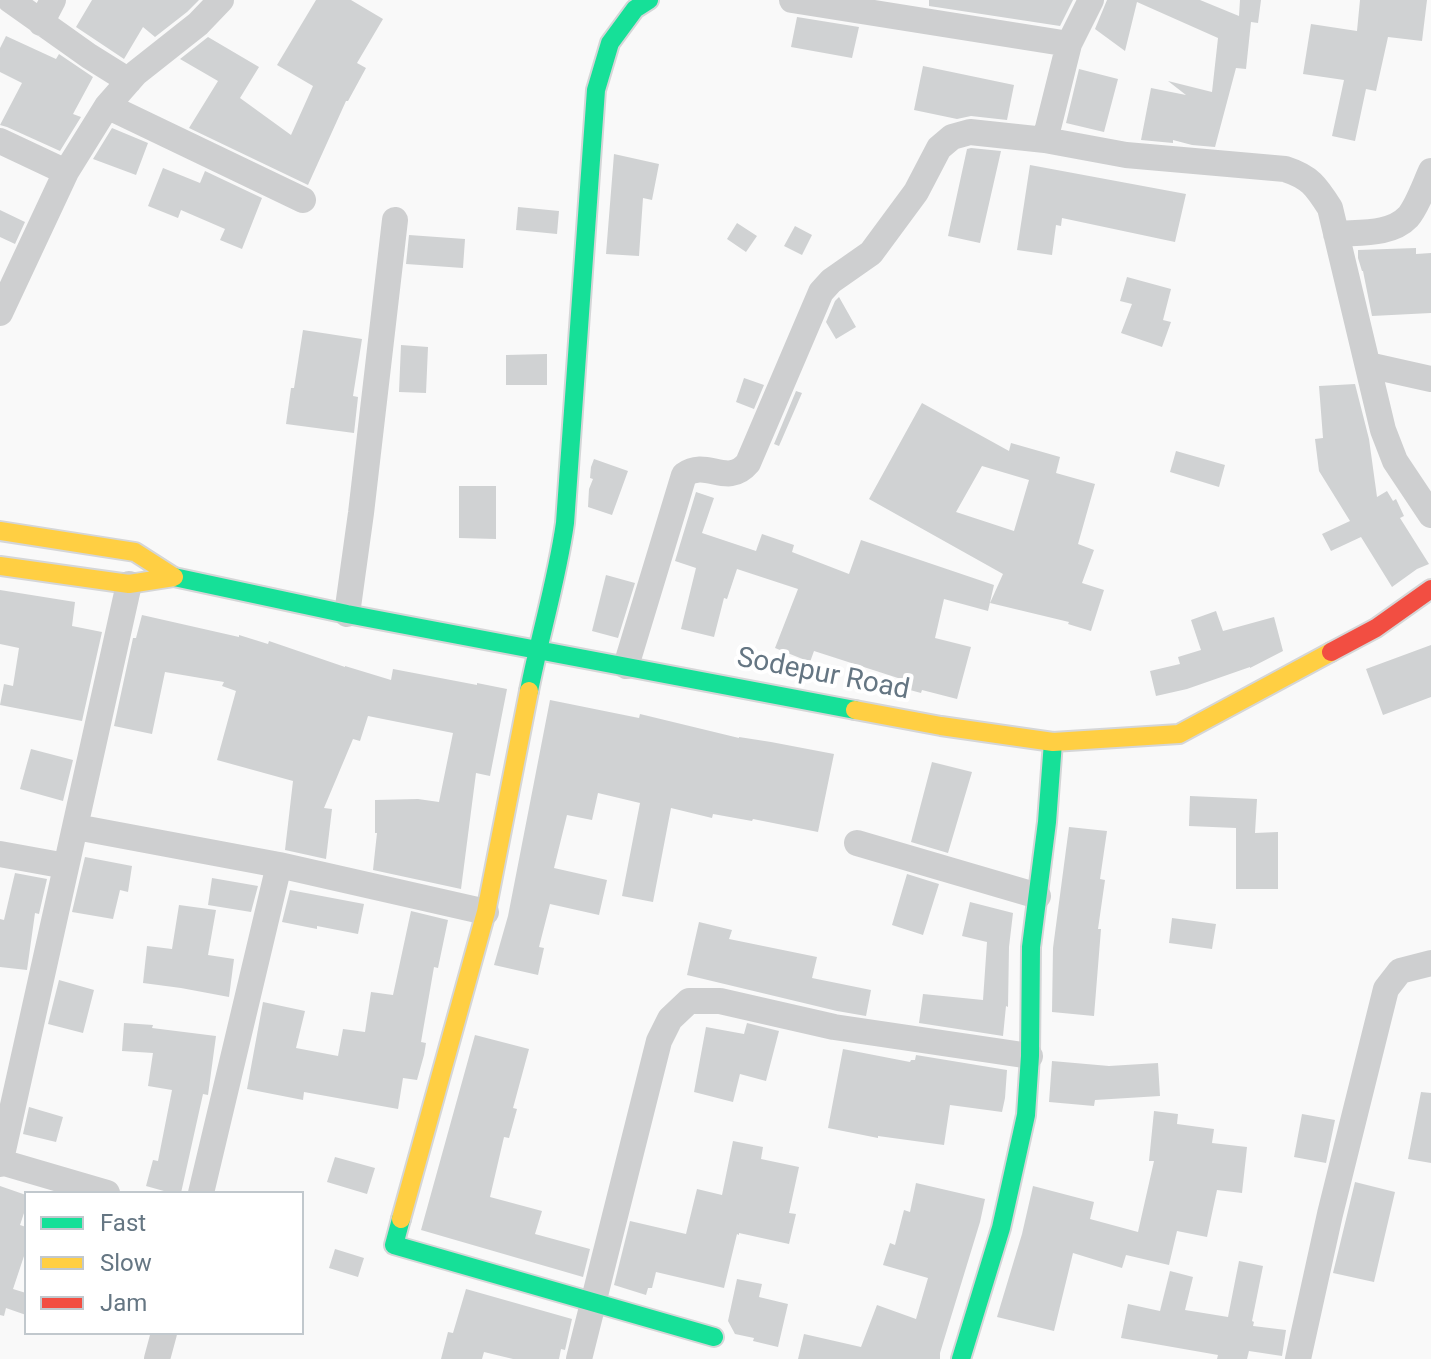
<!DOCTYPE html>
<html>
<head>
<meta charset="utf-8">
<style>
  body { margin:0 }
  #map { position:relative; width:1431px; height:1359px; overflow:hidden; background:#f9f9f9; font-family:Roboto,sans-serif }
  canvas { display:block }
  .legend { position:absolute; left:24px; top:1191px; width:280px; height:144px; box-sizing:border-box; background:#fff; border:2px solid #c1c8cd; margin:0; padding:10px 14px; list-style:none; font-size:24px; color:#657683 }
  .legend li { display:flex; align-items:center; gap:16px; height:40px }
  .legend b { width:40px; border:2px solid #c1c8cd }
</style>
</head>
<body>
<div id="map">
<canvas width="1431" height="1359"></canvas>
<ul class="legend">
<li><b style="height:10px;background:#16e098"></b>Fast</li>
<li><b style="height:10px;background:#ffcf43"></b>Slow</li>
<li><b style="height:10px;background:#f24e42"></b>Jam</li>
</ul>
</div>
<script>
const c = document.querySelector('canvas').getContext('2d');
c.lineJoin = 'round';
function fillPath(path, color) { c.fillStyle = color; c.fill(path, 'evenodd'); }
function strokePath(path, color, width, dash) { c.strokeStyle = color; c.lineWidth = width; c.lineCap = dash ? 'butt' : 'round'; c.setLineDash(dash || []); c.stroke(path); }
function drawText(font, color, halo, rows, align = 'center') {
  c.font = font + ' Roboto,sans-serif'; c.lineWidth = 8; c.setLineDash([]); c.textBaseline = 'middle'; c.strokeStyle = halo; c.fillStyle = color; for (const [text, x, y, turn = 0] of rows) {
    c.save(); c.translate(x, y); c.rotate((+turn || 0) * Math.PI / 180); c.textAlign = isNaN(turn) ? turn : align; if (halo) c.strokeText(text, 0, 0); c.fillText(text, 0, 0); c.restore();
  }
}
fillPath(new Path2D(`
  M92,0H199L187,12L155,37L143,27L124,59L76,27Z
  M316,0H351L383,19L357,63L366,68L348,101H346L308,185L189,128L218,81L180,59L208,37L259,67L240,98L291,135L313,86L277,65Z
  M929,0H1073L1060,26L929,6Z
  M1107,0H1200L1239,16L1240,0H1261L1258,23L1251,22L1246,69L1236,68L1215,147L1192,145L1173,140V143L1141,140L1151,88L1186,95L1168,81L1212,92L1218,38L1137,2L1125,51L1095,29Z
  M1360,0H1427L1422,41L1388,37L1376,91L1366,89L1355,141L1332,136L1344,80L1303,74L1311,24L1357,31Z
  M797,17L859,27L852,58L791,47Z
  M6,36L56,59L59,54L93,77L73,114L81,117L60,151L7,127L0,125L22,83L0,72V48Z
  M923,66L1014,85L1007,120L971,116L957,119L914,110Z
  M1079,69L1118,79L1104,132L1066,123Z
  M112,128L148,143L136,175L93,159Z
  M971,148L1001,151L980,243L948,236L967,149Z
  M614,154L659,164L652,200L643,198L639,256L606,254Z
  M1030,165L1186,194L1175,242L1062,218L1061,226L1056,225L1052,255L1017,250Z
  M163,168L200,183L205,171L262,198L242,249L220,240L225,229L181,210L178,218L148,206Z
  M518,207L559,211L557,234L516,230Z
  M0,210L25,222L15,244L0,237Z
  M737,223L757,236L746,252L727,239Z
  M795,226L812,235L802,255L784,246Z
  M409,235L465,239L463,268L406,264Z
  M1416,248V254L1431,253V313L1372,316L1363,271H1362L1358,258V250Z
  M1127,277L1171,289L1163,320L1171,322L1162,347L1121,333L1132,304L1120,301Z
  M839,297L856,327L836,339L826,322L835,301Z
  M303,330L362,339L353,396L358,397L354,433L286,424L291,388H294Z
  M401,345L428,347L426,393L399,392Z
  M547,354V385H506V355Z
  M744,378L764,385L754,409L736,402Z
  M1355,384L1369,439L1377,497L1387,491L1393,501L1396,499L1404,516L1400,518L1429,564L1417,569L1392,587L1361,537L1331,551L1322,534L1350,521L1319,471L1315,439L1323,438L1319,386Z
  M796,391L802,393L779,446L774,444Z
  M922,403L1009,451L1011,443L1060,457L1056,473L1095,484L1078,544L1094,550L1082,583L1104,590L1091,631L1068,624L1069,622L990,603L1003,574L869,499ZM982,466L1029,480L1014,531L956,512Z
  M1176,451L1225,465L1219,487L1170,472Z
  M594,459L628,471L612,515L588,507L589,489L593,479L590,478L591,467Z
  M459,486H496V539L459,538Z
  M696,492L714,498L702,533L756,551L762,534L794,545L792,552L849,574L861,540L994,585L988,611L944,599L935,638L971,647L957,699L922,690L921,693L899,687L901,679L814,651L810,662L775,648L798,589L737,569L727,599L724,598L714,637L681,629L696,568L675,561Z
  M606,575L635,583L618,638L592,631Z
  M0,590L75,602L72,626L102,632L82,721L0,705L4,684L13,686L19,648L0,644Z
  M1216,611L1223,631L1274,617L1283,651L1250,668V667L1187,689L1156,696L1150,671L1180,664L1178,657L1201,650L1191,620Z
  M142,615L239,637V635L268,644L269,641L345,667V666L391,680L393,669L477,685V683L507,689L490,776L476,773L461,889L373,870L377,833H375V800L418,799L439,802L453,733L368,716L360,741L353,739L324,808L332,809L326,859L285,850L293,781L217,760L236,691L222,686L224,682L165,672L152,734L114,726L133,638H136Z
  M1431,645V697L1383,715L1366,669Z
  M550,700L639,718L640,714L739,738V737L771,742L834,754L818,832L753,819L752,821L713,814L712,818L671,808L653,902L622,896L640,803L598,793L592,820L567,815L554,868L607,880L599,915L550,904L539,947L544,948L538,975L494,965L508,916Z
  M31,749L73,760L63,801L20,789Z
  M932,762L972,772L948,853L911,842Z
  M1190,796L1257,799L1255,833L1278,832V889H1236V828L1189,826Z
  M1069,827L1107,831L1100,879L1105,880L1098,929H1101L1094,1016L1052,1012L1053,948Z
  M85,857L132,866L128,892L120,890L113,919L72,912Z
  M15,873L47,879L39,914L35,913L27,970L0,967V919L4,920Z
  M907,874L939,884L923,935L892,925Z
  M212,878L258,886L251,912L208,905Z
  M290,890L364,904L358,934L317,926V929L282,922Z
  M970,902L1013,913L1009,947L1008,1007L1006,1006L1003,1036L919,1023L923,994L983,1000L987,942L962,936Z
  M179,905L216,910L208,955L234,959L229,997L181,988L143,983L147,946L172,949Z
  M411,911L448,920L438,968L434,967L421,1042L426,1043L424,1055L417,1080L403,1078L398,1109L304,1092L303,1100L247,1089L263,1002L305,1011L296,1048L338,1056L343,1029L365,1032L371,992L393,995Z
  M1172,918L1216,924L1212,949L1169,943Z
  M699,922L732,930L729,939L817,957L812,978L871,990L866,1016L837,1011L687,975Z
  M59,980L94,990L83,1033L48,1024Z
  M124,1023L153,1025L152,1028L216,1036L208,1095L203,1094L181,1193H171L146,1186L153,1160L158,1161L172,1090L148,1086L153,1053L122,1051Z
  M747,1023L779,1031L766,1081L740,1074L733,1102L694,1092L706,1027L744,1034Z
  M475,1035L529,1049L513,1108L517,1109L509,1138L504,1137L490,1197L542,1211L535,1234L590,1249L583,1277L421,1230Z
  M843,1049L910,1062L911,1060H915L916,1055L1007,1070L1005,1098L1002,1112L950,1105L944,1145L878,1136V1138L828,1128Z
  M1052,1061L1109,1066L1158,1063L1160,1096L1095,1100L1094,1106L1049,1102Z
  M1421,1092L1431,1093V1163L1408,1159Z
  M29,1107L63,1117L56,1142L23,1134Z
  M1154,1111L1178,1114L1177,1124L1214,1129L1212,1143L1247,1147L1242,1193L1217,1190L1207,1237L1177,1231L1169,1265L1126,1255L1122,1268L1073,1253L1054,1331L997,1317L1022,1234L1033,1186L1094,1202L1090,1219L1138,1232L1154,1161H1149Z
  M1302,1114L1335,1120L1326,1163L1294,1157Z
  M733,1141L763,1147L761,1159L799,1167L789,1213L796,1214L789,1244L739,1233V1235L737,1234L724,1288L656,1272L652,1288H648L646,1295L614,1285L630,1221L686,1234L697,1189L722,1195Z
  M335,1157L375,1168L367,1194L327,1182Z
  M1355,1182L1395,1192L1374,1282L1333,1273Z
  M916,1183L985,1199L980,1222L940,1353V1359H798L804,1334L861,1347L877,1305L916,1319L928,1278L883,1265L890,1243L895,1245L904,1210L910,1212Z
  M0,1186L26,1195V1207L20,1225L26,1227V1250L13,1289L26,1293V1315L6,1308L4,1316L0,1315Z
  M335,1249L364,1258L358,1277L329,1268Z
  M1239,1261L1263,1266L1252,1321L1254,1322L1253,1326L1286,1330L1282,1356L1249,1351L1247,1359H1217L1218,1355L1121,1338L1128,1304L1160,1311L1170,1271L1193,1277L1185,1310L1228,1317Z
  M737,1279L762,1284L759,1297L788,1304L778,1347L753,1341L754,1338L735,1334L728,1321Z
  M466,1289L572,1319L565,1350L561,1349L559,1359H513L484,1352L482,1359H441L448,1332L453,1333Z`), '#d0d2d3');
const fast = new Path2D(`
  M174,577L347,614L855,710
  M529,691C540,635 557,580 565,523L596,90L610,43L635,9L649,0
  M401,1219L394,1245L714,1337
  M961,1359L1001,1228L1026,1115L1030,1056L1031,947L1047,822L1053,742`);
const slow = new Path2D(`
  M0,531L135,552L174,577L129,584L0,566
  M855,710L941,726L1053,742L1179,734L1331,652
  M401,1219L486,912L529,691`);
const jam = new Path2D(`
  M1331,652L1376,628L1431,589`);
strokePath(fast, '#d5d6d7', 22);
strokePath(slow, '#d5d6d7', 22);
strokePath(jam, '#d5d6d7', 22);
strokePath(new Path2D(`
  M10,0L89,56L129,81
  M792,0L1069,44
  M1091,0L1069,44L1045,140L1126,155L1285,169C1310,177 1316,186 1330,208L1383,430L1395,461L1431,515
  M41,23L53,0
  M107,106L303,200
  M0,141L66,172
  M1336,234C1360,232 1391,235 1408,217C1417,207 1425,184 1431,171
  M0,313L66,172L107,106L136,73L198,24L221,0
  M1368,365L1431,379
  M347,614L361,513L395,220
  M626,666L684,475C707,458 727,488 748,463L821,292L831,281L871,253L916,192L939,148L952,137L970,132L1045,140
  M76,827L279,865
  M857,843L1038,896
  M0,854L66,866
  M1,1162L107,1193
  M0,1164L129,584
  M201,1193L279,865L486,912
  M157,1359L164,1333
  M579,1359L659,1041L670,1019L689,1001H720L834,1027L1030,1056
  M1298,1359L1330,1214L1386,989L1400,971L1431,963`), '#cecfd0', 26);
strokePath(fast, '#16e098', 18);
strokePath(slow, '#ffcf43', 18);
strokePath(jam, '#f24e42', 18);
drawText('28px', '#657683', '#fff', [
  ["Sodepur Road",823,675,11]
]);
</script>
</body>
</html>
